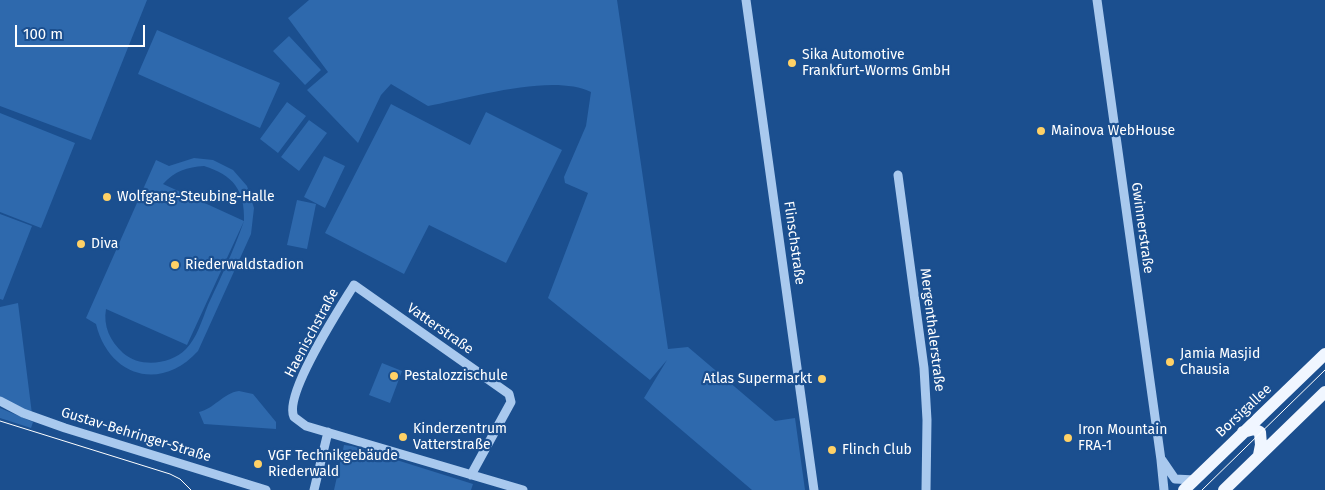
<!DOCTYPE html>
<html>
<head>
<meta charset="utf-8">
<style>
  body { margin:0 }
  #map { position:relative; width:1325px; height:490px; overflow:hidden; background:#1b4f8f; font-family:"Fira Sans",sans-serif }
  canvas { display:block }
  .scale { position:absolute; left:15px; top:25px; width:130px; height:22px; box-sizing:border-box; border:2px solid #fff; border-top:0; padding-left:6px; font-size:15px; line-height:18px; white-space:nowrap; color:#fff; -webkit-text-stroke:4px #1b4f8f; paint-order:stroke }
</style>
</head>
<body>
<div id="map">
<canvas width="1325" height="490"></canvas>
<div class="scale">100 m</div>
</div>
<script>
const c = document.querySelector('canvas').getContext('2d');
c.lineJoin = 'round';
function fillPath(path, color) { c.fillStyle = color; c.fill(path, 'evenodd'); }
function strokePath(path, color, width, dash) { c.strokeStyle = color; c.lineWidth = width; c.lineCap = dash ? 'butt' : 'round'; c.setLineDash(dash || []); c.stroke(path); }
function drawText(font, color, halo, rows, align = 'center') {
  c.font = font + ' "Fira Sans",sans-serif'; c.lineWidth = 4.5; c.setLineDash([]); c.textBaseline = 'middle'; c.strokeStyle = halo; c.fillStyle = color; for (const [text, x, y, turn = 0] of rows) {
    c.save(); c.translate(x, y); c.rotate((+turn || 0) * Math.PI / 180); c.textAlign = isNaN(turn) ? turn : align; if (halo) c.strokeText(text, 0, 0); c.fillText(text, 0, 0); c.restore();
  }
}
fillPath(new Path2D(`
  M0,0H147L91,140L0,106Z
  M309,0H617L668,349L688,347L775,421L795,418L805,490H752L644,398L667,360L650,380L548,298L588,193L565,183L564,177L586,126L591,92C552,73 471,98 428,106L391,84L381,95L358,143L307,90L328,72L288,18Z
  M157,30L280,83L260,128L138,74Z
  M289,36L321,70L305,85L273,51Z
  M287,102L306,116L278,153L260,139Z
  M391,104L470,145L486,112L562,150L506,263L429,225L404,274L325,233Z
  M0,113L75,143L41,228L0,212Z
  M309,120L327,133L299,171L281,157Z
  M324,156L345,166L325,208L304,197Z
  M194,158L213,160L233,170L247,186L254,208L251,234L198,351C161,392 109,377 96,324L86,318L156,160L169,166ZM204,166C233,175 245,190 244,221C234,250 221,277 208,305C202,320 197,338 186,349C170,365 140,368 123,353C110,341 103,326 106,309L187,345L244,221L163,184C175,171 187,167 204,166Z
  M297,200L316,204L307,249L287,245Z
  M0,214L32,226L3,300L0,299Z
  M18,303L32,414L0,398V307Z
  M382,363L402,371L390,403L369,395Z
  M239,391L253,394L276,422V429L204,424L199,412C214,409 223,393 239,391Z
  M0,408L33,422L31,428L0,418Z
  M344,445L352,446L473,484L471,490H334Z`), '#2e69ad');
strokePath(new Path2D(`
  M746,0L814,490
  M1097,0L1161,460L1164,490
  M898,175L924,368L927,420L926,490
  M0,401L23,413L65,428L266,490
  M1162,460L1175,479L1195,480
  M471,475L511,402L509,394L354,285C340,308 283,395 294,417L306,426L523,490
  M314,490L328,432`), '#a9c9ee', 9);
strokePath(new Path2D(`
  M1243,432L1254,429L1260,432L1261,445L1259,455
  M1184,490L1325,354
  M1224,490L1325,392`), '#f0f6ff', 12);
strokePath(new Path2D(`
  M0,421L170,474L180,479L191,490
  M1202,490L1325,370`), '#fff', 1);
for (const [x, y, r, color] of [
  [792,63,5,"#ffd166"],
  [1041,131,5,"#ffd166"],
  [107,197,5,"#ffd166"],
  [81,244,5,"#ffd166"],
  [175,265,5,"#ffd166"],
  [1170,362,5,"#ffd166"],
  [394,376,5,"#ffd166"],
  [822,379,5,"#ffd166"],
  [403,437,5,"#ffd166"],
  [1068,438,5,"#ffd166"],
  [832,450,5,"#ffd166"],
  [258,464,5,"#ffd166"]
]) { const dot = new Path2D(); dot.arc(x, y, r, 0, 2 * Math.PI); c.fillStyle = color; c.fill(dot); strokePath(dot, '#1b4f8f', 2); }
drawText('14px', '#fff', '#1b4f8f', [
  ["Sika Automotive",802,55],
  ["Frankfurt-Worms GmbH",802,71],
  ["Mainova WebHouse",1051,131],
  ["Wolfgang-Steubing-Halle",117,197],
  ["Diva",91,244],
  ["Riederwaldstadion",185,265],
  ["Jamia Masjid",1180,354],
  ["Chausia",1180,370],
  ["Pestalozzischule",404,376],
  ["Atlas Supermarkt",812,379,"right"],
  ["Kinderzentrum",413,429],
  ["Vatterstraße",413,445],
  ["Iron Mountain",1078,430],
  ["FRA-1",1078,446],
  ["Flinch Club",842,450],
  ["VGF Technikgebäude",268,456],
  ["Riederwald",268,472]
], 'left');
drawText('14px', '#fff', '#1b4f8f', [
  ["Gwinnerstraße",1142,228,82],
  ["Flinschstraße",794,243,82],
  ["Vatterstraße",440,329,35],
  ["Mergenthalerstraße",932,330,83],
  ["Haenischstraße",312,333,-62],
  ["Borsigallee",1244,411,-43],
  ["Gustav-Behringer-Straße",136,435,17]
]);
</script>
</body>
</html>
